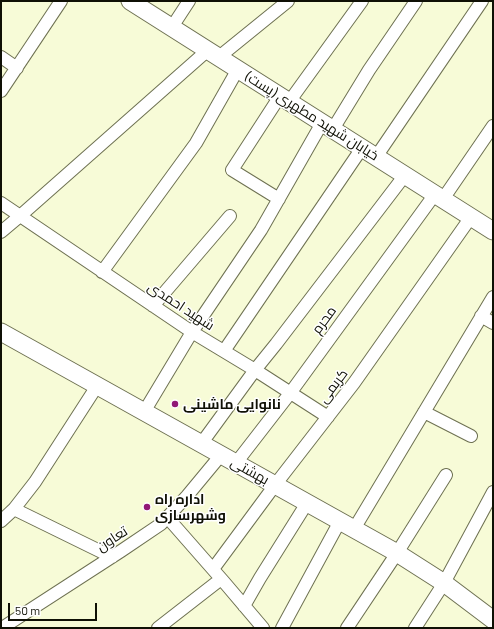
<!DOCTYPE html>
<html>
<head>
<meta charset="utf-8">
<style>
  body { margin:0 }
  #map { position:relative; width:494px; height:629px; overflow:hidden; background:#f7fbd7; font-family:Barlow,sans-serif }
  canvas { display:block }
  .frame { position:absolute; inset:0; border:2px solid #0f1005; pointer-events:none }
  .scale { position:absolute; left:8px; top:603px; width:89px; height:18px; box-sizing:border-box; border:2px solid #0f1005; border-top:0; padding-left:5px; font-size:12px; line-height:14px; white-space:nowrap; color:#0f1005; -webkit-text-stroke:3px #fff; paint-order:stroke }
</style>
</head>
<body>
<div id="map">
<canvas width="494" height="629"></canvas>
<div class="frame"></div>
<div class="scale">50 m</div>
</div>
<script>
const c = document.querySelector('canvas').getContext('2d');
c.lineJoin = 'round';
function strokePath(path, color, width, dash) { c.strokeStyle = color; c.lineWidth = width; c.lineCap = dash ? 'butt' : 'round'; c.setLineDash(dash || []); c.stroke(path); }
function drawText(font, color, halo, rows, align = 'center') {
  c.font = font + ' Barlow,Cairo,sans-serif'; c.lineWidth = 3; c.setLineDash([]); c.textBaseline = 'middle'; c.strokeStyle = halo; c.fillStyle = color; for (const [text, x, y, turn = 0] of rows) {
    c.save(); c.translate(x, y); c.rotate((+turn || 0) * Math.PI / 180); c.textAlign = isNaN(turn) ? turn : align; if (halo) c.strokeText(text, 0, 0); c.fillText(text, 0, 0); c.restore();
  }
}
const street = new Path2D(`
  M172,27L189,1
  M1,57L17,68
  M219,57L288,1
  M1,91L61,1
  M289,102L362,1
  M333,129L369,70L416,1
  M376,157L482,1
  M279,199L232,170L280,96
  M443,199L493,126
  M1,203L192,332L255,370L328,417
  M1,232L20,216L208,50
  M102,272L196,143L238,69
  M153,306L230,216
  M481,316L493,323
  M224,351L362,148
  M144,412L192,332L261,230L322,123
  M424,412L471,436
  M201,444L255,370L276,344L405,175
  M236,463L291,392L435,194
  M14,509L112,557
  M167,517L224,582L263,628
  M1,521L14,509L35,482L97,386
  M354,529L493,297
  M213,569L275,485L354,383L471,217
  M244,606L260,578L307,503
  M2,628L121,551L161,524L187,496L221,455
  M158,628L221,579
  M282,628L340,521
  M347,628L397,553L446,475
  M415,628L444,583L493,492`);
const secondary = new Path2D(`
  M130,1L493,231
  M1,332L397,553L444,583L493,620`);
strokePath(street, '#6e7152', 14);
strokePath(secondary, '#6e7152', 19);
strokePath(street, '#fff', 12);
strokePath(secondary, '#fff', 17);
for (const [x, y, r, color] of [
  [175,404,4,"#911876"],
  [147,507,4,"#911876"]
]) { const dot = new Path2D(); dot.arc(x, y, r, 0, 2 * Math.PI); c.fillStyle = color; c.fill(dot); strokePath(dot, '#fff', 1.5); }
drawText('14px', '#0f1005', '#fff', [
  ["خیابان شهید مطهری (پست)",312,116,32],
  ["شهید احمدی",181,306,33],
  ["محرم",324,320,-54],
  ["کریمی",333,386,-53],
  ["بهشتی",250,471,29],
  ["تعاون",112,539,-33]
]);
drawText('bold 14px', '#0f1005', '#fff', [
  ["نانوایی ماشینی",183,404],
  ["اداره راه",155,499],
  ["وشهرسازی",155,515]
], 'left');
</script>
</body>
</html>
